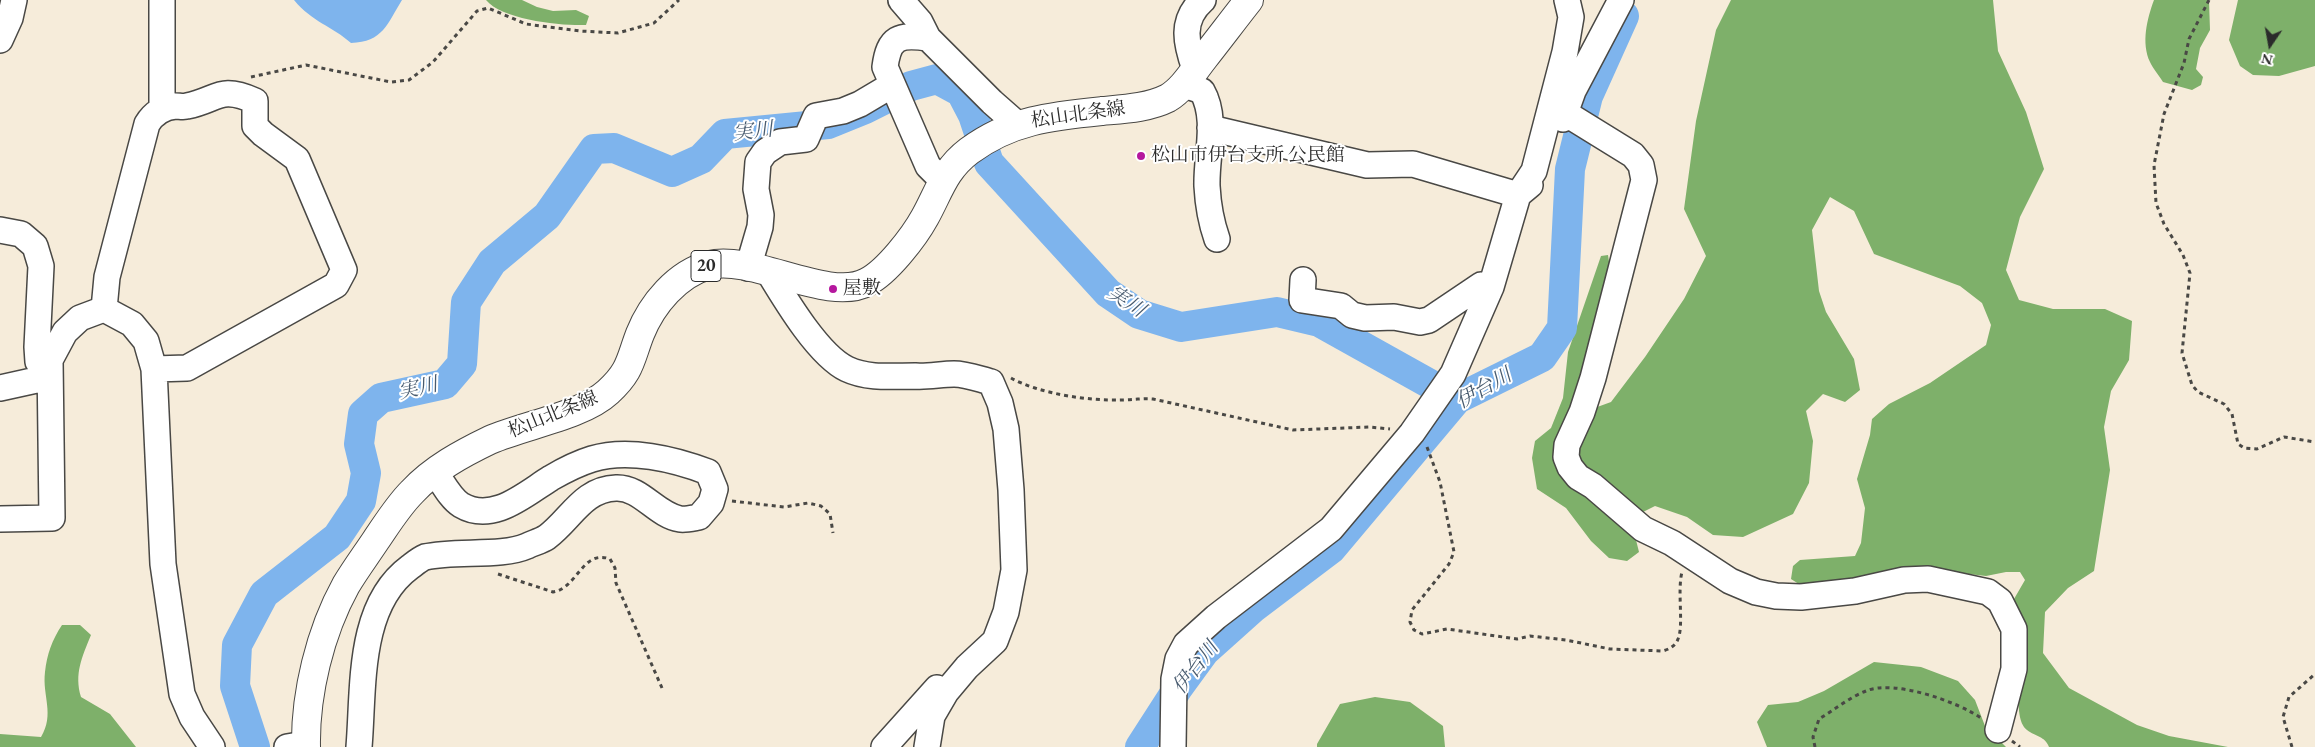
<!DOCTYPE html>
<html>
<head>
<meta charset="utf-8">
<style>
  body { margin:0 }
  #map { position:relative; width:2315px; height:747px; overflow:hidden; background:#f6ecda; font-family:"EB Garamond",serif }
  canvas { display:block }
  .north { position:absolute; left:2245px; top:20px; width:50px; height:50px; -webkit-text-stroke:4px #fff; paint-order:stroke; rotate:192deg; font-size:14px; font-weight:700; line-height:20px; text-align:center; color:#2b2b2b }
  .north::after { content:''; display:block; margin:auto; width:18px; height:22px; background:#2b2b2b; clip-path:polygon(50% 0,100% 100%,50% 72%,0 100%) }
</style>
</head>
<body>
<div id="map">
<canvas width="2315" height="747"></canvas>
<div class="north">N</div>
</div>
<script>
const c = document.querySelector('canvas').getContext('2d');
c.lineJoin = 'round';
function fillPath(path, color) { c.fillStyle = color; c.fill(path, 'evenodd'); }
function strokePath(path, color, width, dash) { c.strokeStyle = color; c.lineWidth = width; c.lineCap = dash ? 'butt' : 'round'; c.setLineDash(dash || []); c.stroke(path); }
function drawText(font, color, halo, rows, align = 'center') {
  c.font = font + ' "EB Garamond","Noto Serif JP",serif'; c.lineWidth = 4; c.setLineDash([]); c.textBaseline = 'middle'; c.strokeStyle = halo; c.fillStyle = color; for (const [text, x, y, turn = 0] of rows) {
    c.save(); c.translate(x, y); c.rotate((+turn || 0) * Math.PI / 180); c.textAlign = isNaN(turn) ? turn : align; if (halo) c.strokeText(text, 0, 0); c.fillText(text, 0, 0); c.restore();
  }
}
fillPath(new Path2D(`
  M486,0H522L537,7L553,11L576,10L589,16L586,25C562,26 502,20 486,0Z
  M1731,0H1993L1998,51L2026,112L2044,169L2020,217L2006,270L2019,300L2053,309H2105L2132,321L2129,360L2111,391L2104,427L2110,470L2094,571L2068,588L2045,612L2043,653L2069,688L2137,725L2169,736L2228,747H2049C2045,736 2036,737 2027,730C2018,723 2019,706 2018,695L2003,680L2001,661L2016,613L2014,599L2025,580L2020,572H2006L1986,576L1951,572L1805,588L1791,579L1793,566L1800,560L1855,556L1861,543L1865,508L1857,479L1870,435L1872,419L1889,404L1930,383L1986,345L1991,325L1982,303L1960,286L1874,254L1854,211L1830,197L1812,230L1819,291L1826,312L1854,359L1860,390L1845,402L1823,394L1806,411L1813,441L1809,483L1793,514L1743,537L1713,535L1687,517L1655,506L1639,514L1635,536L1639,552L1627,561L1609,558L1591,541L1566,508L1537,489L1532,458L1535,441L1551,428L1563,398L1568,352L1601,256L1608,255L1610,268L1589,410L1611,402L1645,357L1684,299L1706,256L1684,209L1696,121L1716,30Z
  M2154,0H2209L2210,30L2200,48L2196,69L2203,77L2201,85L2192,90L2163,82C2159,75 2153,69 2150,62C2141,43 2147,19 2154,0Z
  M2238,0H2315V66L2279,76L2253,75L2240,66L2229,40Z
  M62,625H80L91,635C82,657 74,674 81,697L110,714L136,747H0V734L41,737C55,714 42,696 45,672C47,654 52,640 62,625Z
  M1874,662L1921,667L1958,681L1975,700L1985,726L2006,747H1767L1757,722L1768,705L1798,702L1824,691Z
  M1375,697L1410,702L1443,726L1445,747H1317V744L1340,704Z`), '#7eb06a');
fillPath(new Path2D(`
  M294,0H402C387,24 383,42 351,43C332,26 312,22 294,0Z`), '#7eb4ed');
strokePath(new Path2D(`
  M255,747L235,686L237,645L264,594L337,537L361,501L366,473L359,444L363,414L381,398L445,384L462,364L466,302L492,262L547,216L594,149L614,148L672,172L701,159L725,134L828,124L865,109L911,86L937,79L961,92L973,115L989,163L1108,293L1139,314L1181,327L1277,312L1319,322L1457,399
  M1140,747L1178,688L1205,651L1253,608L1331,549L1457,399L1542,357L1562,328L1570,169L1588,96L1624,16`), '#7eb4ed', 30);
const minor = new Path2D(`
  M162,0V110
  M901,0L920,22L928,38
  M0,40L10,18L14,0
  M1195,69C1186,44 1180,20 1203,0
  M1184,85L1202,91C1218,119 1206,155 1207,186C1208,205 1211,222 1217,239
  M1565,113L1633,155L1641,165L1644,180L1593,378L1582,412L1567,445L1566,457L1570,467L1578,477L1593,486L1643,529L1672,543L1730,581L1756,592L1776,596L1801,597L1855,591L1904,580L1928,579L1988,592L2000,601L2014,629V669L1998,730
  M1563,119L1573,91L1621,0
  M1210,128L1367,165L1413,164L1518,195L1530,185
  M942,180L928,166L885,67C889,37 899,34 928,38L992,102L1017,124
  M0,230L21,234L35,246L41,266L37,347L38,362L50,377
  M748,268L760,227L761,215L756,189L758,162L765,152L780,142L806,139L816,116L843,111L860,104L892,85
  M768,271C785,299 818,355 847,369C868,379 893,376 915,376C928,377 941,374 954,374C966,374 979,379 991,382L1000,403L1006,429L1011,490L1014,570L1006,612L995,641L967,667L946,692L932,716L927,747
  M1303,280L1302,300L1341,306L1352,315L1365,318L1394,317L1420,322L1429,320L1481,285L1491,287
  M104,309L107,277L147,124C153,114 163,107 176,106C179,106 184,107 187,106C218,100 219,85 255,101V126L263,134L297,159L344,270L336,285L187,368L154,369
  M0,388L50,377
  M0,519L52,518L50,360L65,332L80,318L104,309L132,324L146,341L154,369L163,564L182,694L192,717L212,747
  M287,747L305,744
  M359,747C364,688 357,606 410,567C414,564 420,559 425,557C455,550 502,557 527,546C533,543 541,541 547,537C571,519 583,489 616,488C641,487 656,515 680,519C685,520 693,518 699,517L711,503L715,489L708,472C674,459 628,448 592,459C579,463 563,471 551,478C525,494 493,524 461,505C450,498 443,483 435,472
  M884,747L937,688
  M1173,747L1174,679L1178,659L1186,644L1216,617L1331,529L1412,433L1453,374L1491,287L1518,195L1534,171L1565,52L1571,17L1567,0`);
const major = new Path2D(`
  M306,747C305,694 320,632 346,585C355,570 366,555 376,540C387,524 398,506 412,492C433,469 463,453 490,440C524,425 582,416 608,392C631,371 630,360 640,334C652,304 677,274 709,265C752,254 829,303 867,282C887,272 914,237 925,217C939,192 944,170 969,151C1011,120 1052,116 1102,111C1124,109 1148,108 1168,98C1183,89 1193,72 1204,58C1219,39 1234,19 1249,0`);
strokePath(minor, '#494845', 28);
strokePath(major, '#494845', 30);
strokePath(new Path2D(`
  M2209,0L2189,39L2184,63L2164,114L2154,165L2156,203L2164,224L2183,255L2190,273L2182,353L2192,385L2198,392L2224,404L2232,414L2238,444L2244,448L2257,449L2284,437L2315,442
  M251,77L306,65L391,82L409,80L433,62L477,11L488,8L526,24L580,31L618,33L654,23L679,0
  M1011,378C1040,394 1089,401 1122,400C1133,400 1142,398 1153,399L1293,430L1369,427L1390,429
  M1427,447L1440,482L1454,552L1449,564L1412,610L1410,622L1414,630L1422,634L1447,629L1517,639L1530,636L1566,640L1610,649L1663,651C1670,649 1676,645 1678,639C1684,625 1677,591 1682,572
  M732,501L784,507L808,503L821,506L830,514L833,533
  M498,574L553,592C578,588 582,549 610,559L615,568L616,583L662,688
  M2012,741L2020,747
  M1815,747L1813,737L1819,719C1834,710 1850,697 1866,691C1894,679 1958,702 1981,718
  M2292,747L2283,717L2289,697L2315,674`), '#494845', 3, [4, 4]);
strokePath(minor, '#fff', 25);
strokePath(major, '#fff', 28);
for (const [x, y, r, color] of [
  [1141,156,5,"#b5179e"],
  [833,289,5,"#b5179e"]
]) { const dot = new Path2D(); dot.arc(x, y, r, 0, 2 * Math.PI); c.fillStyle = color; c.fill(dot); strokePath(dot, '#fff', 2); }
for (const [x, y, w] of [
  [706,266,30]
]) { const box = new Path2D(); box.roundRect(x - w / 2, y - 15.5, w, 31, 4); c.fillStyle = '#fff'; c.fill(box); strokePath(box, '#2b2b2b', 1); }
drawText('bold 18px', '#2b2b2b', null, [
  ["20",706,266]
]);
drawText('19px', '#2b2b2b', '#fff', [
  ["松山北条線",1078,115,-8],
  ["松山北条線",553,415,-22]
]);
drawText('19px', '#2b2b2b', '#fff', [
  ["松山市伊台支所 公民館",1151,156],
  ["屋敷",843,289]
], 'left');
drawText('italic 20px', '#485b6f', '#fff', [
  ["実川",753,132,-7],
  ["実川",1126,302,33],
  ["実川",418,389,-13],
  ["伊台川",1484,389,-30],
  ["伊台川",1196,668,-52]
]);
</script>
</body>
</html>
